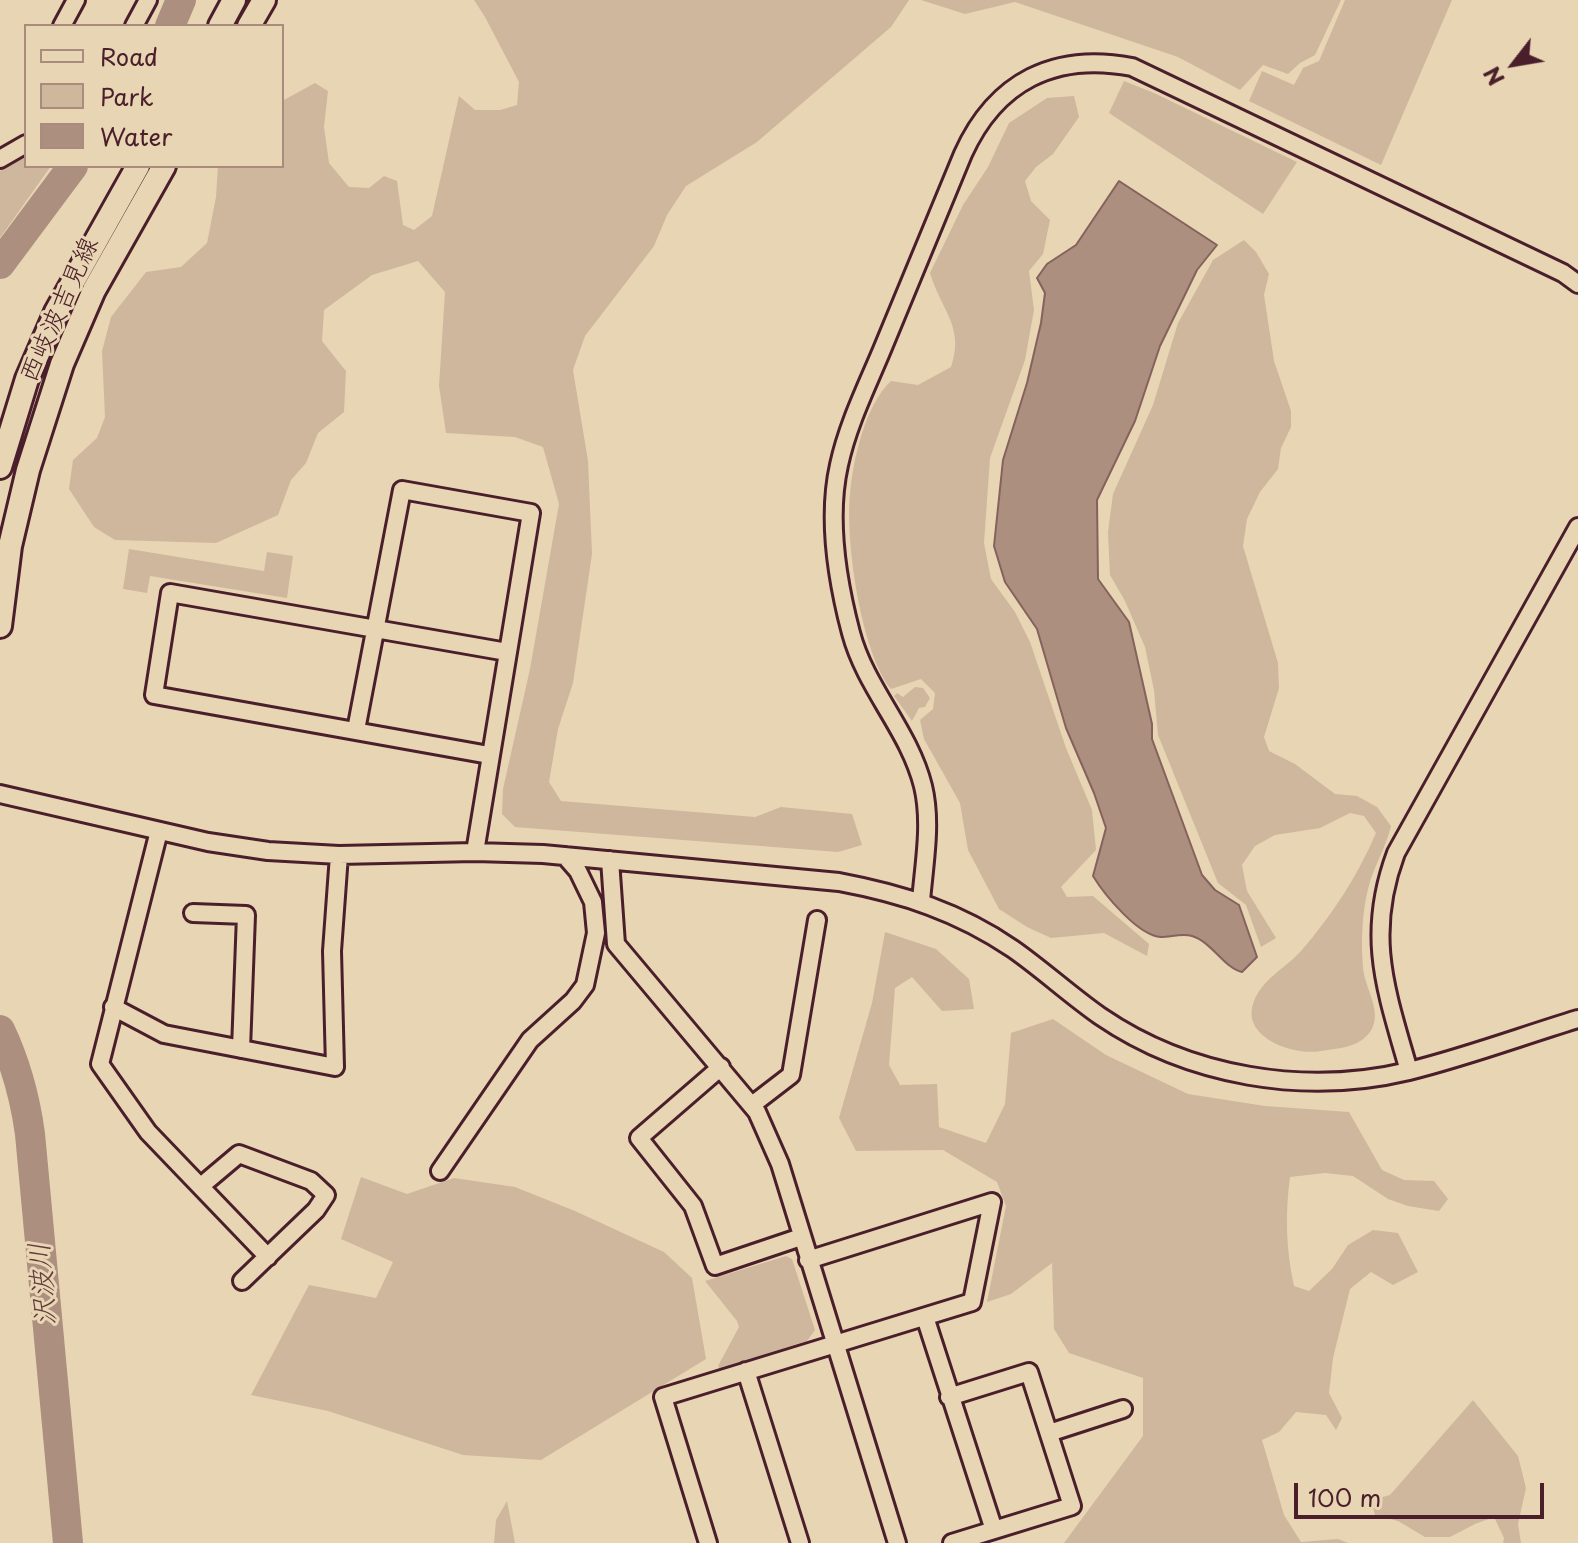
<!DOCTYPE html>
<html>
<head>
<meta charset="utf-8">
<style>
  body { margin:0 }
  #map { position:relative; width:1578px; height:1543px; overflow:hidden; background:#e8d5b3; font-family:"Playpen Sans",sans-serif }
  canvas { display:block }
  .legend { position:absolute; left:24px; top:24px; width:260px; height:144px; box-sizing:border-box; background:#e8d5b3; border:2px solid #a98c7d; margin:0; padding:10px 14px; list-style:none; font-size:24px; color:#4a1f2b }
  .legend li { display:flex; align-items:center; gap:16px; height:40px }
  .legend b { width:40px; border:2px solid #a98c7d }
  .north { position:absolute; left:1474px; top:24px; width:80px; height:80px; -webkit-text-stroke:6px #e8d5b3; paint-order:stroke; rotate:239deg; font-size:22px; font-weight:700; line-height:32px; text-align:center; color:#4a1f2b }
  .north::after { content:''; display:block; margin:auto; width:28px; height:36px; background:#4a1f2b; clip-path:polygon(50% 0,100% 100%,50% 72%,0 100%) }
  .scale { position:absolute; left:1294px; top:1483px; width:250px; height:36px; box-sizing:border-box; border:4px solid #4a1f2b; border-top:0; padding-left:10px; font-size:24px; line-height:28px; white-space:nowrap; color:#4a1f2b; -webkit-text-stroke:6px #e8d5b3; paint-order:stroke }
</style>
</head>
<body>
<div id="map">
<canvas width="1578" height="1543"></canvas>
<ul class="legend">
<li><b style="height:10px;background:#e8d5b3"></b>Road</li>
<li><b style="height:22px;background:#cfb79d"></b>Park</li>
<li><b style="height:22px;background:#ac8f7f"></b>Water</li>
</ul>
<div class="north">N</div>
<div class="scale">100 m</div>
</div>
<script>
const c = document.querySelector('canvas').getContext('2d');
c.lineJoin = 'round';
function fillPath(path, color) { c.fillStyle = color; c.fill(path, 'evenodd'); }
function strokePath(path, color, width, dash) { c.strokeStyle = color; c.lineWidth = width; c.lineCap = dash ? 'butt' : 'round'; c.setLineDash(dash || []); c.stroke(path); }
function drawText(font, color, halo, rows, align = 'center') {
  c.font = font + ' "Playpen Sans","Klee One",sans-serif'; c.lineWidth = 6; c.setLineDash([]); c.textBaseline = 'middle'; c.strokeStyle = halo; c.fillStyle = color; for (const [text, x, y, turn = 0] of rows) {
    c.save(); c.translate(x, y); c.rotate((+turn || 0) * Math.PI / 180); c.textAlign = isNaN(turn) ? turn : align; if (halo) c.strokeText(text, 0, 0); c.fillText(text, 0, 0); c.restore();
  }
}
fillPath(new Path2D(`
  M474,0H909L891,27L757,142L686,186L667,215L654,246L585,336L573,370L588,461L592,554L573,683L558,729L549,782L561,801L755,817L781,807L852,814L862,845L838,852L515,827L502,814L503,789L530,669L559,504L543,447L515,437L446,433L439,386L445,292L418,261L372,275L324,310L322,341L346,371L344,412L318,433L306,463L291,480L278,515L216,543L115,540L94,527L69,489L73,460L97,438L105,417L102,351L111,317L146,272L181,267L207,243L216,197L218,166H282V101L315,83L328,91L324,127L329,163L349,187L369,188L384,176L397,181L403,225L414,230L432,216L459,96L475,110H500L517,105L519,82L485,17Z
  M921,0H1341L1315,55L1300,63L1288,74L1263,65L1240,90L1178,57L1015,2L965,14Z
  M1345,0H1452L1381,165L1249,101L1262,71L1294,85L1303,68L1319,61Z
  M1124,81L1154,93L1297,162L1263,214L1109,113Z
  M1074,96L1079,117L1053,154L1036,167L1025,181L1031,201L1050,220L1043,254L1029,271L1034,310L1025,360L990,458L984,543L991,579L1015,612L1030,642L1066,748L1092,810L1096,850L1061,887L1067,897L1093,896L1149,944L1147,956L1104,933L1051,938L1027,927L999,909L968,850L960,803L924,739L920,720L933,709L935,693L921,679L891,689C861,653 845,540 850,494C853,460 865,405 891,381L918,385L951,367C965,327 941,310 930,273L963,205L988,167L1009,123L1047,98Z
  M26,155V166H51L0,238V171Z
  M1244,240L1256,252L1269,274L1264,295L1274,361L1291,411V427L1281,448L1278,469L1260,492L1247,519L1243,546L1278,663L1279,688L1264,737L1269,751L1295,764L1335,794L1357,796L1377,807L1391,826C1386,848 1373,867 1368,889C1362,913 1361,943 1363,967C1364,988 1384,1012 1370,1032C1358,1048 1339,1048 1321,1051C1296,1056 1242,1039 1253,1004C1261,979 1285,969 1301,951C1332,915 1357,877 1376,833L1364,816L1350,813L1320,828L1275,835L1255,846L1242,865L1247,891L1276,938L1261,947L1246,905L1218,883L1158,735L1154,690L1145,647L1125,601L1110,575L1108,532L1113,494L1153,405L1178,323L1213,260Z
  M129,549L264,571L267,552L293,556L287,598L150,576L147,593L123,589Z
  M915,687L923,688L930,698L925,707L919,708L912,721L894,696L897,693L903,697Z
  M885,932L936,949L969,979L974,1009L942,1011L912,977L895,988L889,1065L900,1085L937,1084L939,1127L986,1143L1005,1104L1011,1033L1053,1019L1106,1055L1188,1094L1265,1106L1349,1112L1382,1170L1404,1180L1434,1181L1448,1199L1439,1211L1408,1206L1388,1199L1353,1176L1325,1173L1290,1177C1285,1214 1286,1250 1294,1286L1309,1291L1332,1269L1348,1245L1373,1230L1398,1233L1418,1272L1393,1285L1371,1272L1350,1289L1333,1358L1329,1393L1342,1418L1336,1430L1326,1415L1296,1412L1279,1432L1262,1440L1284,1515L1301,1542L1338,1539L1348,1543H1064L1143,1436V1378L1069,1353L1054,1329L1052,1263L1011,1294L987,1302L1006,1206L997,1182L943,1150L856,1151L839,1118L872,1003Z
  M361,1177L407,1194L454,1178L515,1187L575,1211L664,1252L692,1278L706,1359L541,1460L463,1455L328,1411L251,1395L309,1285L376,1298L393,1262L341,1239Z
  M786,1256L792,1259L815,1330L807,1341L720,1369L718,1366L739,1327L737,1321L705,1281Z
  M1473,1400L1518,1456L1526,1488L1518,1524L1521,1543H1503L1504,1538L1494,1517L1475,1524L1450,1537H1425L1398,1521L1375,1515L1371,1500L1390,1495Z
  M507,1501L515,1543H494L496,1520Z`), '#cfb79d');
const water = new Path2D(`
  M1119,181L1217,245L1197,270L1160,346L1135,421L1097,500L1098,579L1129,622L1152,724V739L1202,875L1215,890L1239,905L1257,957L1242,972C1224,968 1212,942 1192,936C1182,933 1171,937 1161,937C1138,936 1104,894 1093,876L1106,828L1094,793L1066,728L1037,629L1005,582L994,546L1003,460L1027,383L1041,323L1045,293L1037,278L1047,264L1076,245Z`);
fillPath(water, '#ac8f7f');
strokePath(water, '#85625d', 2);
strokePath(new Path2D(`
  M170,26L181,0
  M0,264L73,166
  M0,1030C16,1064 25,1097 30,1134L68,1543`), '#ac8f7f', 30);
const minor = new Path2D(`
  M62,26L76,0
  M134,26L148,0
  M0,159L26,144
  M356,730L402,490L531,513L475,852
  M489,755L154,695L170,593L507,652
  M0,794L208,842L268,851L339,855L475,852L543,854L839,882C903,894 959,912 1013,949C1043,970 1070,995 1100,1016C1189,1077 1305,1096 1409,1071C1466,1057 1522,1036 1578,1019
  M159,831L100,1064L148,1132L268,1257
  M610,860L616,944L757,1112L780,1164L897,1543
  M921,901C924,864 932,823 923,786C909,730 866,689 851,633C837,580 827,518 839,465C848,423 868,384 884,345C910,281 937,218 963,154C996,81 1055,52 1132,67L1563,273L1578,284
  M193,913L246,915L241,1049
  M113,1007L164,1034L335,1067L332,951L339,855
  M721,1067L639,1138L693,1206L715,1266L801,1237
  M1409,1071C1386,990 1365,936 1396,853L1578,527
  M752,1105L791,1075L817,920
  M440,1171L530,1040L573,1001L585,985L596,933L593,902L578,871L565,856
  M201,1186L239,1154L311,1181L326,1195L316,1210L242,1281
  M925,1317L994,1530
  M746,1371L800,1543
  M949,1397L1029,1372L1072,1506L952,1543
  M1049,1433L1123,1409
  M708,1543L663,1397L972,1302L992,1202L808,1260`);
const major = new Path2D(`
  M220,26L234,0
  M249,26L264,0
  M0,467L27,379L56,312L138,166
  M0,626L10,546L28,470L62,364L94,290L164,166`);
strokePath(minor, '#4a1f2b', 22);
strokePath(major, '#4a1f2b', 28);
strokePath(minor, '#e8d5b3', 16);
strokePath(major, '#e8d5b3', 22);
drawText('26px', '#4a1f2b', '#e8d5b3', [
  ["西岐波吉見線",60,310,-66]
]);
drawText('italic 28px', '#623b40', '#e8d5b3', [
  ["沢波川",44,1284,-95]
]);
</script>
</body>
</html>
